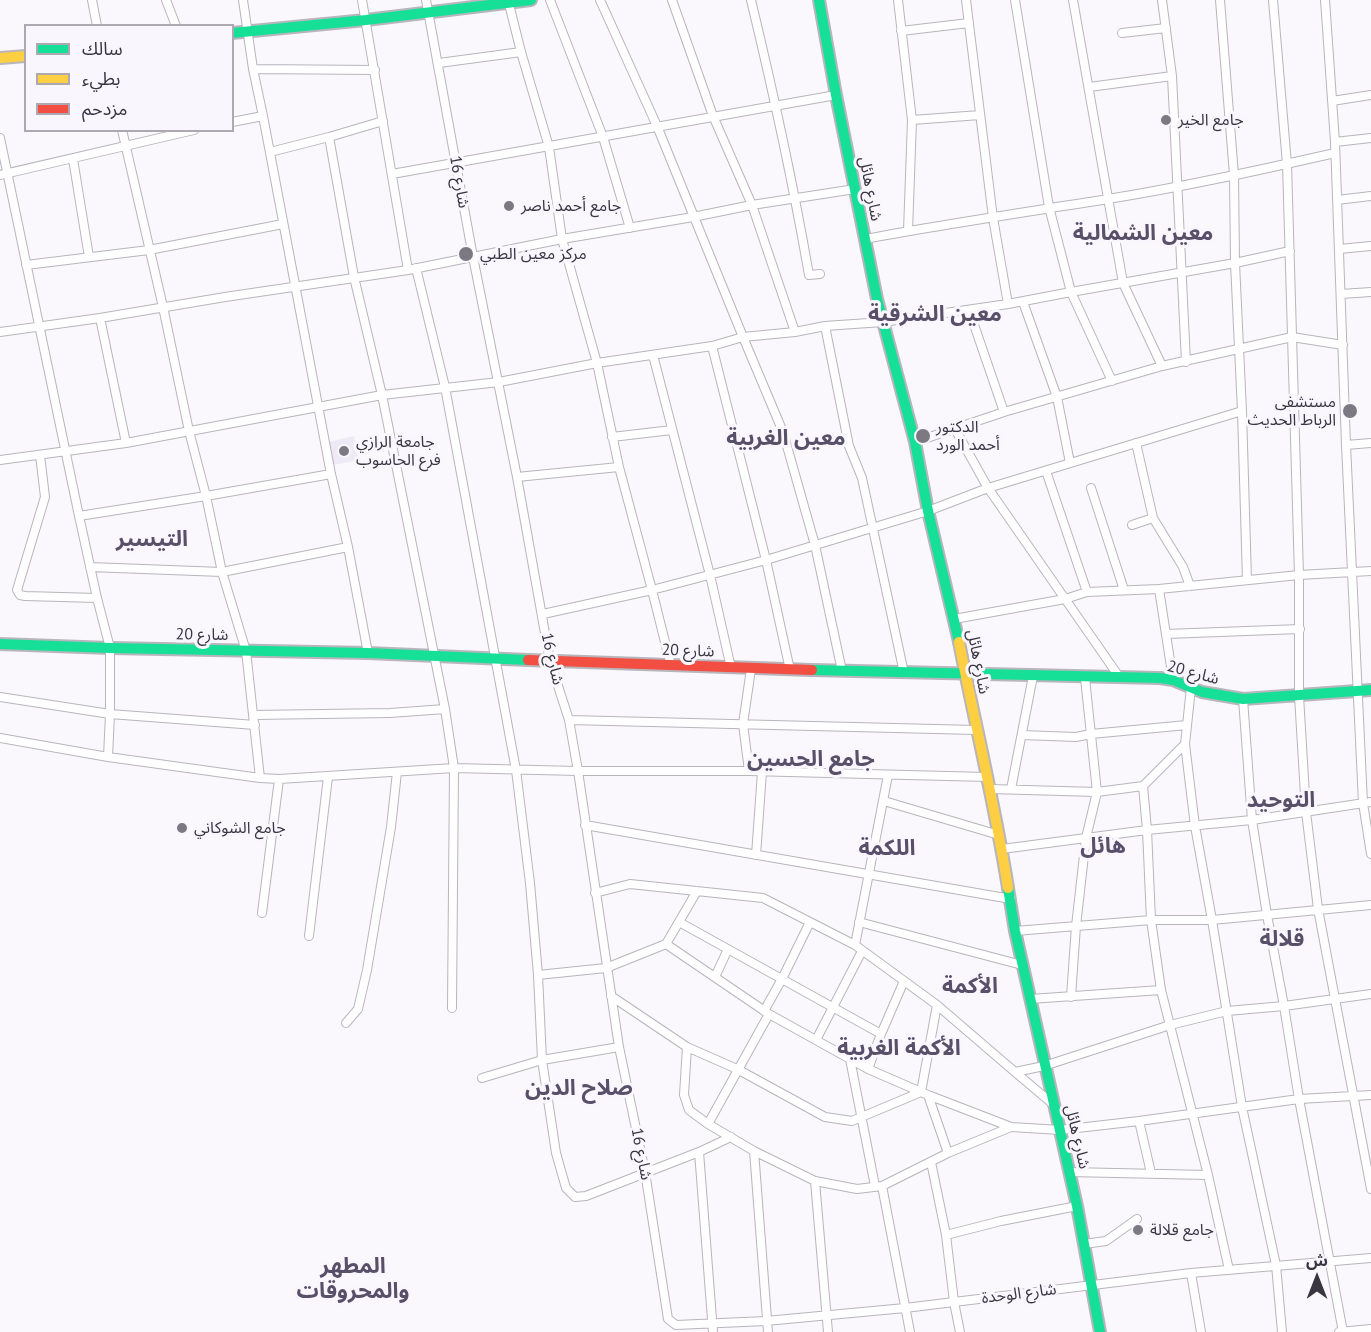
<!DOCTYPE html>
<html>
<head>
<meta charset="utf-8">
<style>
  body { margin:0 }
  #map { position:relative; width:1371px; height:1332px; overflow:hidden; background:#faf8fc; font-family:"PT Sans","Noto Sans Arabic",sans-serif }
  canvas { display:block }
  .legend { position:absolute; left:24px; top:24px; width:210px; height:108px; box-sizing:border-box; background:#f9f7fd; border:2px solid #aca9b2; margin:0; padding:8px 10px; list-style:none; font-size:18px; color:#393541 }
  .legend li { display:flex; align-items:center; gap:12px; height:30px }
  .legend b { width:30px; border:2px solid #aca9b2 }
  .north { position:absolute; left:1287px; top:1248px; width:60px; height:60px; -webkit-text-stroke:4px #f9f7fd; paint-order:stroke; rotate:0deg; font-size:16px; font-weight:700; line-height:24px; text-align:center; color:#393541 }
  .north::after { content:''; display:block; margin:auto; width:21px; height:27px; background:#393541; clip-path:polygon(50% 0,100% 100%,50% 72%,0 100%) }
</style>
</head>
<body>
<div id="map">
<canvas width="1371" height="1332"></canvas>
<ul class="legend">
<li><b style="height:8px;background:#16e098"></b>سالك</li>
<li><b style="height:8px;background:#ffcf43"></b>بطيء</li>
<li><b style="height:8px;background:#f24e42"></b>مزدحم</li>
</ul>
<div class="north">ش</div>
</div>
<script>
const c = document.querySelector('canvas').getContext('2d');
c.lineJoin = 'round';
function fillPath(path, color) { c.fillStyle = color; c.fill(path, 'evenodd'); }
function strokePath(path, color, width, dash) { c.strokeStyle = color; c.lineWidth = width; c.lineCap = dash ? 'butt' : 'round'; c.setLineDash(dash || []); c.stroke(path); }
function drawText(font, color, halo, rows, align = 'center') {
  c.font = font + ' "PT Sans","Noto Sans Arabic",sans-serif'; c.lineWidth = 6; c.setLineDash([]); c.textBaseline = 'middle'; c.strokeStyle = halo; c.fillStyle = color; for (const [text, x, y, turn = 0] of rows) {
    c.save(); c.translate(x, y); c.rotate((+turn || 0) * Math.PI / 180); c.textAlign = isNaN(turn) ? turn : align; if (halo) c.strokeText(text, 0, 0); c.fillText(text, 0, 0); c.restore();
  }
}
fillPath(new Path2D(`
  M354,436L359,460L333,465L328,442Z`), '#eeeaf5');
const street = new Path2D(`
  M92,0L97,26
  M166,0L176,26
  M243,0L253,69L263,116L331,474L348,547L368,653
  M362,0L408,270
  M426,0L473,257L517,477L550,661L569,720L578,771L619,1047L645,1172L668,1319L676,1325L766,1321L905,1308L1191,1273L1371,1258
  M508,0L521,52L549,147L562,239L597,363L619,467L652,590L671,666
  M550,0L603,137L630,228
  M600,0L657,126L743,337L783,432L815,545L842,671
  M672,0L713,116L752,205L795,332
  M751,0C773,91 793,183 809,275L820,274
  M898,0L912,120L908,231
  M966,0L993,218L1008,304
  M1015,0L1049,207L1071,292L1112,381
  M1073,0L1123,283L1162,366
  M1162,0L1172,76L1186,362
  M1220,0L1234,175L1235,263L1242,411L1247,580
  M1273,0L1287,164L1299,575V696L1306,812L1318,909L1371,1189
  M1325,0L1335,142L1346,445L1363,803L1371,854
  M901,31L969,23
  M1122,33L1166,28
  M439,63L521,52
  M253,69L375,70
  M1089,87L1172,76
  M1332,101L1371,95
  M912,120L980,115
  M232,122L263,116
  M122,130L163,307L189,431L206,496L222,572L246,651L260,778
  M329,137L354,277L382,395L445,709L454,768L452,1008
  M0,138L79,516L97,598L110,648V714L108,757
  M1335,142L1371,138
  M270,152L329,137L383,121
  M73,159L89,257
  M392,174L836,95
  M0,175L194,130
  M1337,200L1371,196
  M865,239C945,224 1027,212 1108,199C1184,187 1260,170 1335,153
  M1339,249L1371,246
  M26,265L149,250L283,224
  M416,268L445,387L516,770L530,883L538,975L542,1060L556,1153L566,1188L575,1197L586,1196L699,1152
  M1341,294L1371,292
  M1023,302L1057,397L1070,463
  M969,310L1004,412
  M100,318L126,443
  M825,326L849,446L862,478L904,673
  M0,332L100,318L225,297L408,270L562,239L693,217L752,205L855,189
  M712,346L766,560L790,670
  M653,355L710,575L731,668
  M955,429L988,488L1120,678
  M612,437L672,430
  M915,442L1004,412L1162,366L1292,337L1343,345
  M1136,443L1153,518
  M1346,445L1371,443
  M40,455L45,497L17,590L20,595L25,596L97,598
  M0,460L126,443L382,395L499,382L597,363L712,346L743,337L795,332L825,326L883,322L1008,304L1071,292L1235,263L1290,251
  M1046,471L1087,592
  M517,477L619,467
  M1091,488L1124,590
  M79,516L206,496L331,474
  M1132,525L1153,518L1183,567L1190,586
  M90,567L222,572L348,547
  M1159,589L1173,680
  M543,614L652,590L766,560L928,511L988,488L1242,411
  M954,619L1065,599L1087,592L1159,589L1299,575L1371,571
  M1166,634L1300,629
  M1191,688L1185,744L1195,826L1212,920L1242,1107L1276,1265L1282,1332
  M0,697L110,714L255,725
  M1243,699L1252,820L1267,915L1284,1006L1299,1099L1343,1332
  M253,715L390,713L445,709
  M569,720L976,730
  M1022,735L1076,737L1091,734L1187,725
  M0,738L108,757L260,778L279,779L454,768L578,771H749L987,777
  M749,771L743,724L751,669
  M1143,786L1147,830L1151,920L1161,990L1208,1175L1229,1270
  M990,789L1097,792L1143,786L1185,744
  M1011,789L1033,676
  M884,801L999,835
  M585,825L1011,899
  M1002,849L1147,830L1252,820L1371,802
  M756,855L762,772
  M595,893L630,884L763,898L855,945L937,1005L1015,1072L1044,1066L1170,1025L1227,1011L1284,1006L1371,994
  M262,913L279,779
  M679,922L881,1034
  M859,922L1022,965
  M1015,931L1151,920H1212L1371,905
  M309,936L328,777
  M666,944L697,891
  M855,945L888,775
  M538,975L606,968L666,944L769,1014L868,1069L928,1095L1011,1127L1060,1130L1139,1121L1299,1099L1371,1095
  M715,977L728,949
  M611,996L687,1047L737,1069L825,1117L852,1121L921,1092L937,1005
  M1071,997L1076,926L1086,838L1097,792L1085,678
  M1030,999L1161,990
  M764,1011L782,979L810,922
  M346,1023L358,1009L367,970L391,827L397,772
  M816,1040L862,951
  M687,1047L684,1095L689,1110L708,1124L754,1151L815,1181L857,1189L882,1186L948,1153L1011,1127
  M850,1059L875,1186
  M868,1069L881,1034L904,981
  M1015,1072L1054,1105
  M482,1078L542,1060L619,1047
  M928,1095L948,1153
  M1139,1121L1151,1173
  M708,1124L769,1014
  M754,1151L768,1332
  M931,1162L946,1235L954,1302L960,1332
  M1069,1172L1208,1175
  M815,1181L828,1332
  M882,1186L910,1332
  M946,1235L1001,1221L1077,1206
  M1084,1244L1106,1241L1137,1219
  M1191,1273L1201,1332
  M713,1332L699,1152L731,1137
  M1339,1332L1371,1329`);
const fast = new Path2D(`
  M819,0L836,95L877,299L915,442L928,511L959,642
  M232,33L366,20L531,0
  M0,644L110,648L368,653L528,660
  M812,670L1160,678L1173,680L1202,692L1243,699L1371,690
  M1008,888L1015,931L1077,1206L1100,1332`);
const slow = new Path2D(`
  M0,58L26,56
  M959,642C975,724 995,805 1008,888`);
const jam = new Path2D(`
  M528,660L812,670`);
strokePath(street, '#b8b5bc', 10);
strokePath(fast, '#b8b5bc', 14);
strokePath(slow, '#b8b5bc', 14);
strokePath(jam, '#b8b5bc', 14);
strokePath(street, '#fefeff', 8);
strokePath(fast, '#16e098', 10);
strokePath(slow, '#ffcf43', 10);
strokePath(jam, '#f24e42', 10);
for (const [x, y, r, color] of [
  [1166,120,6,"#7d7982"],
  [509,206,6,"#7d7982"],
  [466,254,8,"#7d7982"],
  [1350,411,8,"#7d7982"],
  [923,436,8,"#7d7982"],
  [344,451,6,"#7d7982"],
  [182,828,6,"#7d7982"],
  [1138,1230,6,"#7d7982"]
]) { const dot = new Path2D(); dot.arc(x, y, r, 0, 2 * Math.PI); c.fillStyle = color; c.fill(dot); strokePath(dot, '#f9f7fd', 2); }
drawText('16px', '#393541', '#f9f7fd', [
  ["جامع الخير",1178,120],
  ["جامع أحمد ناصر",521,206],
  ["مركز معين الطبي",480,254],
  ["مستشفى",1336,402,"right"],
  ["الرباط الحديث",1336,420,"right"],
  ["الدكتور",936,427],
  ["أحمد الورد",936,445],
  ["جامعة الرازي",356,442],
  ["فرع الحاسوب",356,460],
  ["جامع الشوكاني",194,828],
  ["جامع قلالة",1150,1230]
], 'left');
drawText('16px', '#393541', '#f9f7fd', [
  ["شارع 16",459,182,80],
  ["شارع هائل",870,189,79],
  ["شارع 20",202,635,1],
  ["شارع 20",688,651,2],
  ["شارع 16",552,659,77],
  ["شارع هائل",978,662,79],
  ["شارع 20",1193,673,15],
  ["شارع هائل",1077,1137,77],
  ["شارع 16",641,1154,79],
  ["شارع الوحدة",1019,1294,-7]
]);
drawText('bold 22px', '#585069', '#f9f7fd', [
  ["معين الشمالية",1143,234],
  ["معين الشرقية",935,315],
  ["معين الغربية",786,439],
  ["التيسير",152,540],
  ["جامع الحسين",811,760],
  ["التوحيد",1281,801],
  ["هائل",1103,847],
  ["اللكمة",887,849],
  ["قلالة",1282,940],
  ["الأكمة",970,987],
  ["الأكمة الغربية",899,1049],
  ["صلاح الدين",579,1089],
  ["المطهر",353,1267],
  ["والمحروقات",353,1292]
]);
</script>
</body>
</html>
